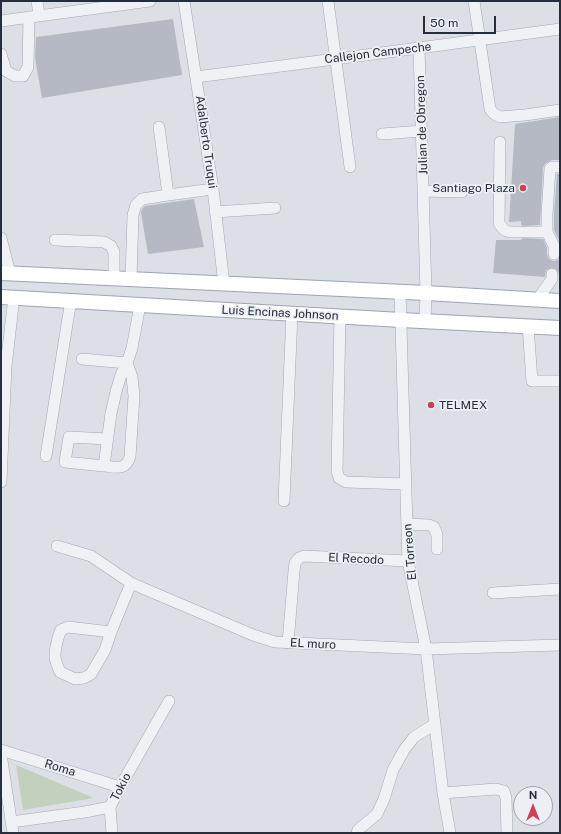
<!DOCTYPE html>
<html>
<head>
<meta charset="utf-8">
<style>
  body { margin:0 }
  #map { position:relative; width:561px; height:834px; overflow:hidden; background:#dce0e6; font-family:"Public Sans",sans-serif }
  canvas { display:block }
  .frame { position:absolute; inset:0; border:2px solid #262e3c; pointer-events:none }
  .north { position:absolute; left:513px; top:786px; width:40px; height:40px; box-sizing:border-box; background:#eceff4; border:1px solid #9da2aa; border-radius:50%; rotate:0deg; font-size:11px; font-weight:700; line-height:16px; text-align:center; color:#262e3c }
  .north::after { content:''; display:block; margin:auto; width:14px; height:18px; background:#cc4156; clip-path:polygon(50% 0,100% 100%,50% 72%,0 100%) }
  .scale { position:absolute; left:423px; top:16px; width:73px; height:18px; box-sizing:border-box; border:2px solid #262e3c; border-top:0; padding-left:5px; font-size:12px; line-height:14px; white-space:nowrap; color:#262e3c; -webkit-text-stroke:3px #eceff4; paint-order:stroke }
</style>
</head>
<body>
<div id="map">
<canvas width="561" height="834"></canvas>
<div class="frame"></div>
<div class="north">N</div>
<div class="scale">50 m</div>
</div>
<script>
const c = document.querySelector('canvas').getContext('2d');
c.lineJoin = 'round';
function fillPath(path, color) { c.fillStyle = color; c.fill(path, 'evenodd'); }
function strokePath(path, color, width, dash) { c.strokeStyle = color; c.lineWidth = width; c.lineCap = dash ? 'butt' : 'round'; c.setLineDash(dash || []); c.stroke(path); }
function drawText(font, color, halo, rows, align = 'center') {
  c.font = font + ' "Public Sans",sans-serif'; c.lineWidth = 3.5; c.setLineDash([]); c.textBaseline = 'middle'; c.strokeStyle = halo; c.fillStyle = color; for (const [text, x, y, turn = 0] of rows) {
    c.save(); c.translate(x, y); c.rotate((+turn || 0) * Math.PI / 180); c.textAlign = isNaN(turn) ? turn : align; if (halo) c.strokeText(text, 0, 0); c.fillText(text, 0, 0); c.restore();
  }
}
fillPath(new Path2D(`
  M16,765L94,798L23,810Z`), '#c2d0be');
fillPath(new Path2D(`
  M173,19L182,75L42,98L35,58L36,37Z
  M560,117V160H552L548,162L545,164L543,168L540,225L524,226L521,225V221L509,222L515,124Z
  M557,174H560V242L554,230V214Z
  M194,199L204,247L148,254L141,213L142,209L145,206Z
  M524,238L543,239L547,248V254L548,258L551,260L554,261L558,260L560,258V275H559L558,270L555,268L552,267L549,268L546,270L545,277L493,273L496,240H521V239Z`), '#b4b9c3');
strokePath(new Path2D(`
  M552,274L554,254`), '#b8bcc4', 11, [11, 5.5]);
const minor = new Path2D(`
  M37,1L39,15
  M184,1L213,189L224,284
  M328,1L350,167
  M474,1L490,109L494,114L500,117L525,115L560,110
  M1,21L150,1
  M419,48L426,293L425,321
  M1,54L6,71L15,76H23L28,67L29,17
  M196,77L335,59L419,48L560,29
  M159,127L168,195
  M382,134L422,131
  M500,142L499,223C505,234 510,232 521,232
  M423,191L462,192
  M215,212L275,208
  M527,232H547
  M1,238L10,273
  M55,240L104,242L111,246L114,252V278
  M554,254V246L547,232V214L550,169L552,167H560
  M131,279L133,215L136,205L142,199L168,195L213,189
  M400,292L408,561L426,649L443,793L450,833
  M537,300L552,279V274
  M340,316L337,471L339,478L346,482L406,484
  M528,326L532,381H560
  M82,359L127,363L132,377L134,396L130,457C125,471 117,467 104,466
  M108,439L69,437L65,462L104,466L111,413L117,388L121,375L127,363L132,348L140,305
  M46,456L68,318L71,301
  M1,482L6,366L14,297
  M284,501L292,314
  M407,524L429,525L434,527L437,535V549
  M57,546L91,556L131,583
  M493,593L560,589
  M111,632L68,627L61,630C58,636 55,649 55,656C55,661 58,667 60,672L75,679L84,678L91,674L105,650L111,632L131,583L140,587L253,635L275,642L426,649L560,645
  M288,643L294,571L295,563L299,558L304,556L408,561
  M1,750L120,787
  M1,754L13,833
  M443,793L496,789L504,791L506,798L507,833
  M110,807L112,833
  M11,822L85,812L110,807L120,787L169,701
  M357,833L358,830L377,814L384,799L393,770L404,750L414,737L435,724`);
const major = new Path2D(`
  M1,273L426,293L560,301
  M1,297L401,320L560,328`);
strokePath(minor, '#a2a7b0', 12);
strokePath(major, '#9ca5b2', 16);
strokePath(minor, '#eff1f5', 11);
strokePath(major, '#fff', 14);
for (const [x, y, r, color] of [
  [523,188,4,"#cc4156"],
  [431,405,4,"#cc4156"]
]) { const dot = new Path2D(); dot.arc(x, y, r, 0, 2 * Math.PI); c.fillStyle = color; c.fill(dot); strokePath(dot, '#eceff4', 1.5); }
drawText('12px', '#262e3c', '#eceff4', [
  ["Callejon Campeche",378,53,-7],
  ["Julian de Obregon",422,125,-92],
  ["Adalberto Truqui",206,142,82],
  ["Luis Encinas Johnson",280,313,3],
  ["El Torreon",410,552,-95],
  ["El Recodo",356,559,3],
  ["EL muro",313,644,3],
  ["Roma",60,768,17],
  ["Tokio",121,787,-63]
]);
drawText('12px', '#262e3c', '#eceff4', [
  ["Santiago Plaza",515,188],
  ["TELMEX",439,405,"left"]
], 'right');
</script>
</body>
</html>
